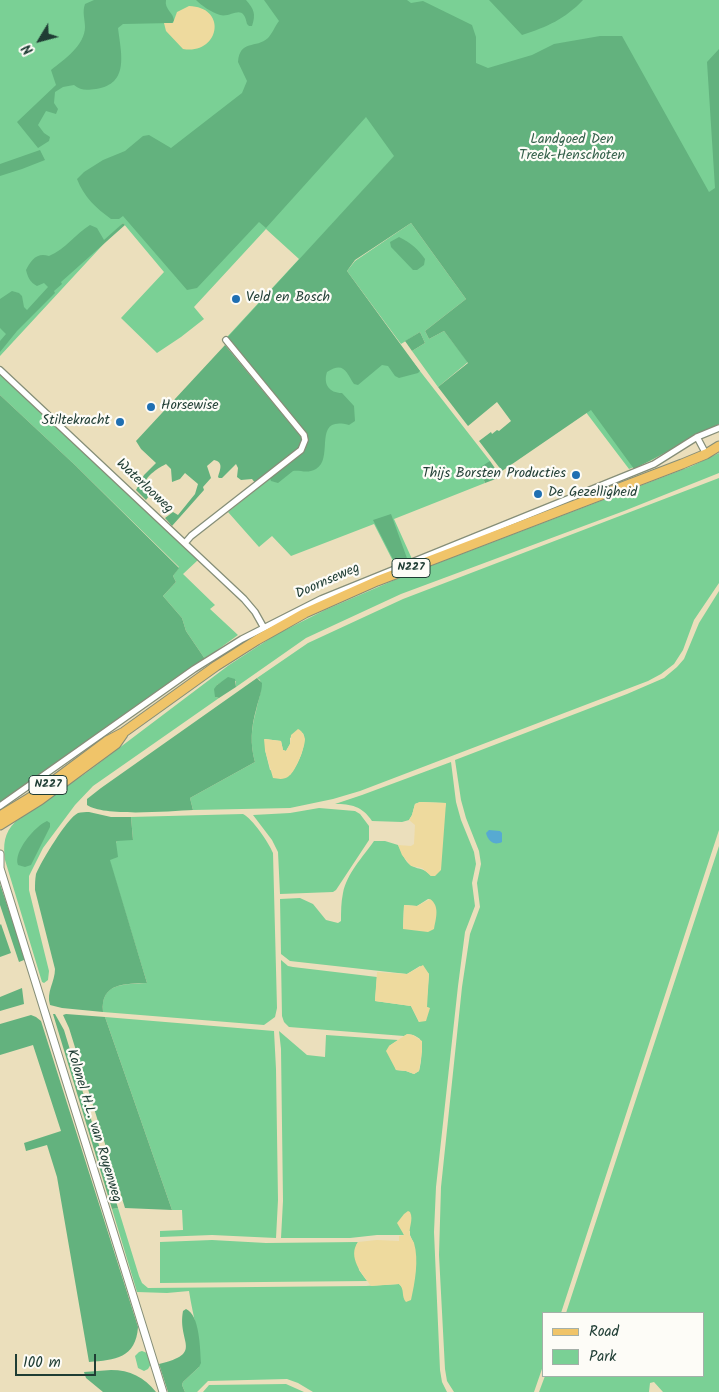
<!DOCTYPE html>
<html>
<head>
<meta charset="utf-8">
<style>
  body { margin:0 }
  #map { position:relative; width:719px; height:1392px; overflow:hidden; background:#ebdfbc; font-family:Kalam,sans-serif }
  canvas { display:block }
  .legend { position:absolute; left:542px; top:1312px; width:162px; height:65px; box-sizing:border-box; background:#fdfcf7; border:1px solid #a4b0a9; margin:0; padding:6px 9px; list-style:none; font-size:15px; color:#1f3d34 }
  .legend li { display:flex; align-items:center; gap:10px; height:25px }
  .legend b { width:25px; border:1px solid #a4b0a9 }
  .north { position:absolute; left:15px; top:15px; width:50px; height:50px; -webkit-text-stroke:4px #fdfcf7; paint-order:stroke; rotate:233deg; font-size:14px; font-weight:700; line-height:20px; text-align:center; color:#1f3d34 }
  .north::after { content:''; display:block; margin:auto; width:18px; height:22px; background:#1f3d34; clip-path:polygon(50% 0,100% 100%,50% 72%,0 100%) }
  .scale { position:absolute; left:15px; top:1354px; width:81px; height:22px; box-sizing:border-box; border:2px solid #1f3d34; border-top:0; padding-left:6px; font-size:15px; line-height:18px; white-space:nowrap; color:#1f3d34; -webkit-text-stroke:4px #fdfcf7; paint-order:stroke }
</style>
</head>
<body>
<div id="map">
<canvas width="719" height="1392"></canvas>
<ul class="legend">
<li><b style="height:6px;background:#f0c469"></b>Road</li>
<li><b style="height:14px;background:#7ad095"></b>Park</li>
</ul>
<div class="north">N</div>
<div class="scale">100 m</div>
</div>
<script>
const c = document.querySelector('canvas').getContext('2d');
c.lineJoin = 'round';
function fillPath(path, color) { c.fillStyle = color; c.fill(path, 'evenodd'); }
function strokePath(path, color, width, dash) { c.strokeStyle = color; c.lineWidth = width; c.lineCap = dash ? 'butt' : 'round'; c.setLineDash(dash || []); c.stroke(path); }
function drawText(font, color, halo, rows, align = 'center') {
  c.font = font + ' Kalam,sans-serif'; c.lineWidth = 4.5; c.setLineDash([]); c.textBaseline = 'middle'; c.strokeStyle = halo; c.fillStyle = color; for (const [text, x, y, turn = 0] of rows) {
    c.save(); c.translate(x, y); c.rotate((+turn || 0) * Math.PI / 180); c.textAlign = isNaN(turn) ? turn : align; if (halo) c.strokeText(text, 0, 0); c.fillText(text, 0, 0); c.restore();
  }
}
fillPath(new Path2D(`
  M0,0H719V423L650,461L629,469L393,158L318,240L490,461L484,481L485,483L394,519L412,559L401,563L402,566L395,569V565L374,524L291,556L272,536L259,547L228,512L316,442L227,337L299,259L266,229L194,307L204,319L181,337L157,353L121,318L164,272L123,223L0,356Z
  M411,223L466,299L425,331L429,339L444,331L468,362L438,387L412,351L425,343L420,332L401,344L347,271L355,261Z
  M0,374L198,560L183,574L215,605L210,609L238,635L205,659L186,631L182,618L163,596L176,582L173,576L179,567L76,466L0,395Z
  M719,453V473L624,511L401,594L306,638L236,687V681L222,682L217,685L215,697L219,698L93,786L75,805L43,848L29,876V890L49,971L48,980L44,983L42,982L5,860C3,845 4,833 15,822L86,773L229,665L277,634L325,610L399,578L692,466Z
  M719,478V583L694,620L683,650L674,664L661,674L648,681L360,791L333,799L290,808L193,810L190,798L255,762C250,745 251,728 256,711C258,700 263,691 260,680L257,678L308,643L403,599ZM303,733C307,747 298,764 290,775L270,770L265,750V739L281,741L283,750L286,751L290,744V738Z
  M719,591V830L561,1313H543V1366L534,1392H454L447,1381L445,1369L439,1255L441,1187L462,987L470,934L480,907L477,883L481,864L479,851L466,818L461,800L455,760L627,694L664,678L677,667L684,659L699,623Z
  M451,762L456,802L461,820L474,852L476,864L472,883L475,906L465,932L458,986L436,1187L434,1232L440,1370L442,1382L447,1392H313L298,1383L287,1379L208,1381L197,1392H185L182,1385L183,1382L199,1367C201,1339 193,1318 189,1291L167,1293L137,1292L112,1209L118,1208L139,1276L142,1283L148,1288L366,1286L399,1284L403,1288L414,1244L410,1235V1231H403L404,1235H377L350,1238H281L283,1201L281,1049L279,1031L307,1055L325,1057L326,1035L398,1040L389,1046L396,1070L406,1071L414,1074L419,1071C422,1060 422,1051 420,1039C415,1036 410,1032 404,1036L289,1027L284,1022L282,1016L281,960L288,966L293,967L377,977L375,1001L411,1006L419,1022L429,1008L426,1007L429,974L420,966L407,974L290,961L281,954L280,899L300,898L313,904L326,920L338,923L341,921C341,912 341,902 343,893C347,873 363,857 374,841H385L398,845C402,851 404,862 412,866C420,870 425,868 431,876L446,803L420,802L415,804L412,815L409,820L402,822L372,821C362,806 351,804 335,804L362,795ZM428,899H430L403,929L404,905L417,906Z
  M319,808L355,811L360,814L369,826V840L336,890L333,892L280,894L278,852L272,840L253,815L290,813Z
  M243,814C252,818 269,843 273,853L277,1008L275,1017L264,1025L103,1012C100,981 126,985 147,983L109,859L111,858L117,840H133L131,817Z
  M719,846V1392H663L654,1382L650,1383L649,1392H539L545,1376H703V1313H566Z
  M105,1017L274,1031L276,1069L278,1200L276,1238L212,1235L160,1237V1231L183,1230L182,1210H172Z
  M212,1240L266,1243L358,1242L356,1246L359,1270L367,1281L160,1283V1242Z
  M142,1351L147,1353L151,1364L148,1369L144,1371L138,1368L135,1356L139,1352Z
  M286,1384L304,1392H203L209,1385Z`), '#7ad095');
fillPath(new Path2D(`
  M94,0H166C164,9 174,13 174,21L172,23L123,24L118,28C121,53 130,84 96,89C87,90 81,91 74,85L63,87L55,92L54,103L58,109L56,114L46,111L38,125L44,133L50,137L49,141L38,148L17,122L56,85L51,70C64,60 85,45 85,27C85,19 82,12 85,4Z
  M196,0H246C254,9 256,14 252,26H249L247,24C243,2 232,18 220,15C211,12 202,6 196,0Z
  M264,0H407L411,3L423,1L472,25L476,37V63L488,68L532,55L554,44L600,36H622L709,192L715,188L707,62L719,49V424L634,469L591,410L502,471L479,441L491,432L492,434L497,430L499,431L511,421L497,402L468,426L438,387L468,363L444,331L429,339L425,331L466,299L411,223L355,260L347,271L420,371L418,373L399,378L395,376L388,366L382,365L358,385L354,384C346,372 344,361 327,372C323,384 329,393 342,393L354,406L355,421L349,425C311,415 335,458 316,469C307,474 301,470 293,471L278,483L271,481L270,478L305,449L307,440L226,339L394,156L366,117L266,228L259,222L197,288L187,290L123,216L119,219H111C96,208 84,197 77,179L84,172L103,160L125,151L143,136L149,135L171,148L242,93L247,81L238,62C240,39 256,49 268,38C272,34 275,26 279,21Z
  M489,0H583C565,19 547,27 522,35Z
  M40,150L45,160L22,169L0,176V164Z
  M123,223L125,225L61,282L62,284L54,291L55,293L17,331L0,352V341L6,334L0,328V299L12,291L19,293L22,296L24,307L27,310L48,287L44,283L37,286C30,282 28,278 26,270C31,260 37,252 49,256C66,249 75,234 90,225L97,228L104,240Z
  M399,237C411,243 418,249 425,259L424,265L417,270H413L391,247L390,242Z
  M420,332L425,343L412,351L405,341Z
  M225,345L303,439L299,449L256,484L252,479L241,480L237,477L238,468L236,464L222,478H219L218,477C220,470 224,462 214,460L207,466L211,478L203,487L204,490L172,526L165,518L173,512L178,515L195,494L198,484L185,473L180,479L172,482L171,469L166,464C160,467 145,476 145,484C145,488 148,492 149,496L146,500L136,490L144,475L156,463L141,449L136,441Z
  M0,395L76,466L179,568L173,576L176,582L163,596L182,618L186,631L205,659L0,803Z
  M490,461L501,477L485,483L479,468Z
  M391,514L408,561L396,565L373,520Z
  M228,677L235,679L236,687L219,698L215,697L214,689L217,685Z
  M257,678L262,683C262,692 258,701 256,710C251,727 250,745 255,762L190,798L193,810C170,811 104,817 87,805V799L101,788Z
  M89,812L111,817H131L133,840L117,841L116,842L118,857L110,860L147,983C126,984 100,982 103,1012L62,1008L50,1005C46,992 55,982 55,969L35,890C35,884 35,880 36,874C41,862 67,818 78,813C81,812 86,812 89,812Z
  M47,821L50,823V827L31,865L25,867L18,865C13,852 35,826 47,821Z
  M0,884L25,958L24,960L19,962L0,905Z
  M1,924L11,953L0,957V925Z
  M22,988L24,1004L0,1011V997Z
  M53,1014H55L64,1030L118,1208L112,1209Z
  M66,1014L105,1017L172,1210L125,1208L69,1028L63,1015Z
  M31,1015L36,1017L41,1021L138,1327C136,1358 115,1360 89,1362L57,1177L47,1145L26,1151L24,1143L61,1131L33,1045L0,1055V1024Z
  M186,1309C200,1315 200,1349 201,1363L199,1367L183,1382L182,1385L185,1392H168L159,1364C205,1353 177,1343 183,1311Z
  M111,1370C130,1370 144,1377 156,1392H103L86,1378L84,1372Z`), '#63b27e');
fillPath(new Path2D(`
  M189,6C228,7 220,55 183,49L166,31L164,23H173L177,12Z
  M298,729C302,731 304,734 305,739C305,747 296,771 289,776C284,780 279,779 273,778L265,750L264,739L281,741L283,750L286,751L290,744L291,735Z
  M420,802L446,803L441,870L435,876H431L422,868L411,866L402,855L398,845L411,846L414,844L415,825L409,820L412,815L415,804Z
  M430,899C440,906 436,918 434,929L428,932L403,929L404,905L417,906Z
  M423,965L429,974L427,1007L430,1008L426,1021L419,1022L411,1006L375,1001L377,972L407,974Z
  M407,1034L413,1035L422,1041V1052L419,1071L414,1074L406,1071L396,1070L386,1051L389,1046Z
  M408,1211L410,1212C414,1220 408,1228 410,1236C411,1238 413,1241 414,1243C419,1260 415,1282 411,1300L406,1302C401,1297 405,1289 399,1284L371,1286C362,1274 347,1257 358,1242L377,1240L399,1241V1236L404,1235L397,1223L404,1214Z`), '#eeda9e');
fillPath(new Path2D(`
  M489,830L500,831L502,833V842C494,846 488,841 486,833Z`), '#57aad2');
const minor = new Path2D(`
  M0,370L244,599L255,612L264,628
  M697,437L706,454
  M185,543L191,536L301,450L305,440L304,435L226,340
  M0,806L194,669L242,639L321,599L654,464L697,437L719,428`);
const tertiary = new Path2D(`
  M0,854V868L163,1392`);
const primary = new Path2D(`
  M0,816L36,794L107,741L124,732L216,666L257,640L305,613L377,581L682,464L706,454L719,446
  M0,825L40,800L116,744L123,734`);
strokePath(minor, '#858e78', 8);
strokePath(tertiary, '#858e78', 9);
strokePath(primary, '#858e78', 11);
strokePath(minor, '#fff', 5.5);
strokePath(tertiary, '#fff', 7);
strokePath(primary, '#f0c469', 9);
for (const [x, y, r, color] of [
  [236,299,5,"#1f6fb2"],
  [151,407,5,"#1f6fb2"],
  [120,422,5,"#1f6fb2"],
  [576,475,5,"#1f6fb2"],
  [538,494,5,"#1f6fb2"]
]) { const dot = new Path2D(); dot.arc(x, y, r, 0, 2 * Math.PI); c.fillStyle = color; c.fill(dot); strokePath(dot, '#fdfcf7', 2); }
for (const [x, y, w] of [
  [411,568,38],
  [48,785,38]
]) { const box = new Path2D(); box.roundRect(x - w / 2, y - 9.5, w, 19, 4); c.fillStyle = '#fdfcf7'; c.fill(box); strokePath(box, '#1f3d34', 1); }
drawText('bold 12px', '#1f3d34', null, [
  ["N227",411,568],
  ["N227",48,785]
]);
drawText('14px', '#36624c', '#fdfcf7', [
  ["Landgoed Den",572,141],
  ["Treek-Henschoten",572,157]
]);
drawText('14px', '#1f3d34', '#fdfcf7', [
  ["Veld en Bosch",246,299],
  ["Horsewise",161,407],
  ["Stiltekracht",110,422,"right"],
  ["Thijs Borsten Producties",566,475,"right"],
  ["De Gezelligheid",548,494]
], 'left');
drawText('14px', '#1f3d34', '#fdfcf7', [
  ["Waterlooweg",144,487,43],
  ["Doornseweg",328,582,-24],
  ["Kolonel H.L. van Royenweg",93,1126,73]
]);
</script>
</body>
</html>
